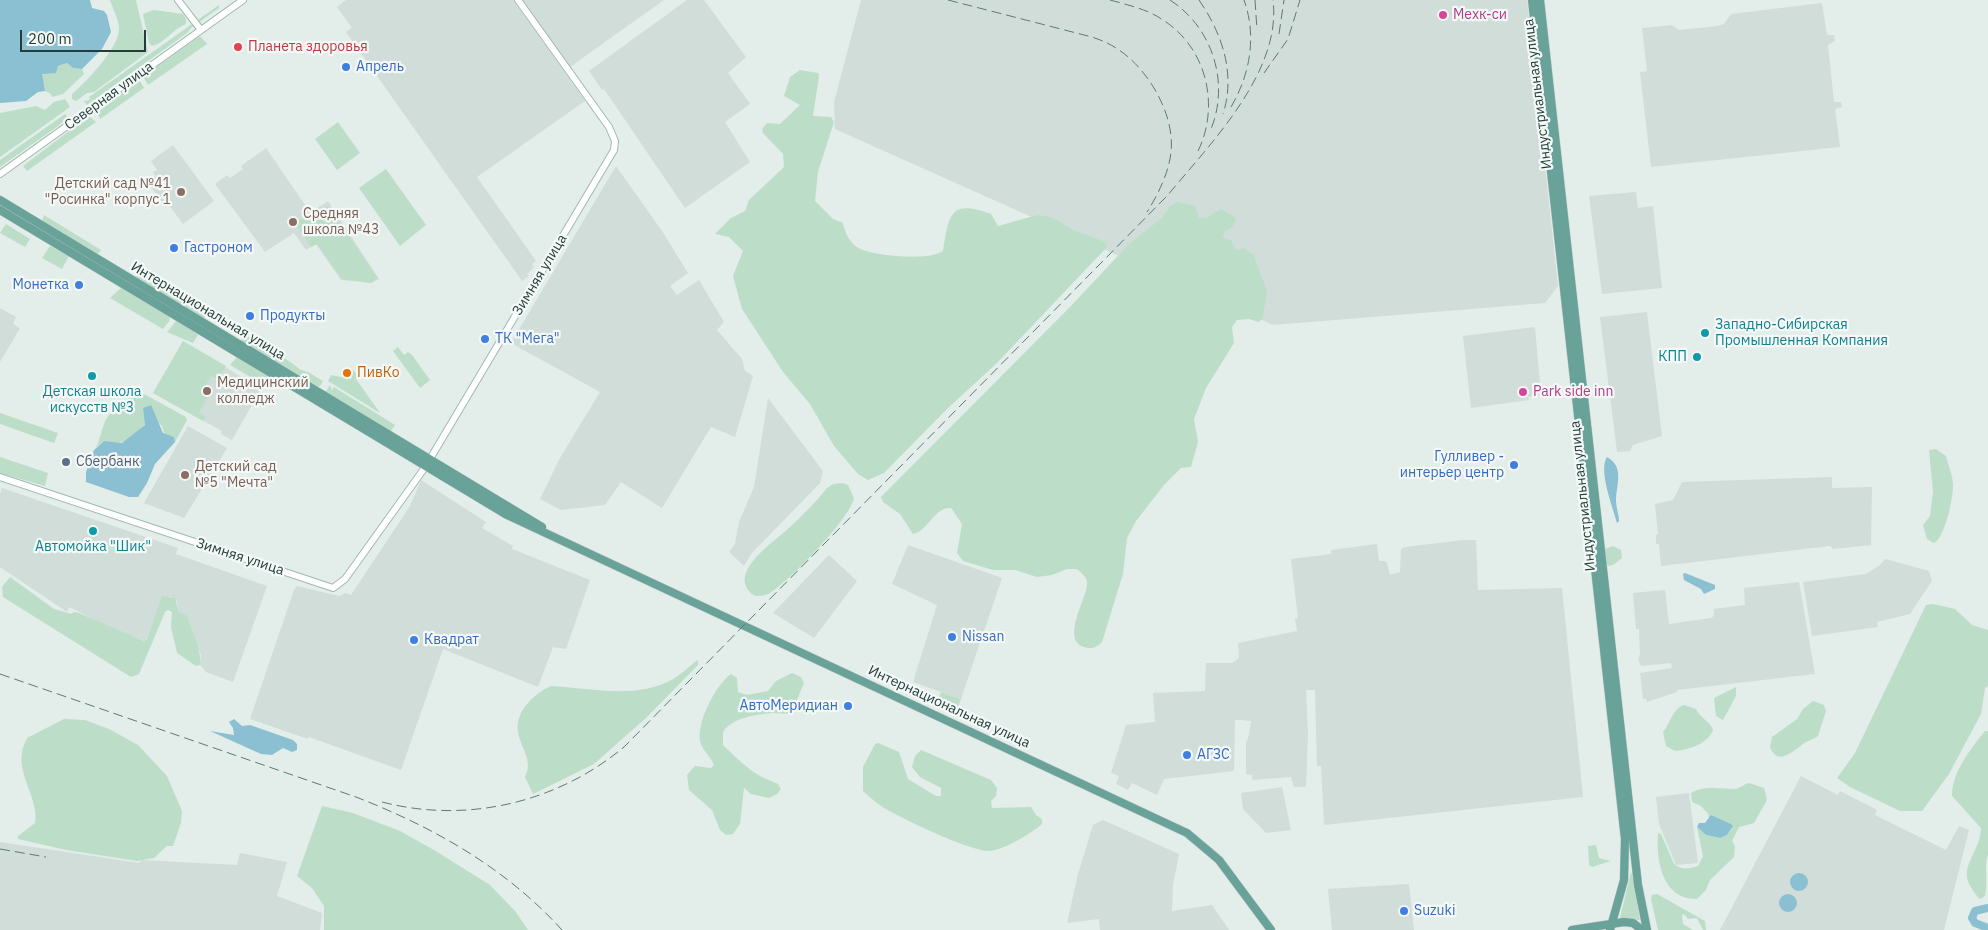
<!DOCTYPE html>
<html>
<head>
<meta charset="utf-8">
<style>
  body { margin:0 }
  #map { position:relative; width:1988px; height:930px; overflow:hidden; background:#e3ede9; font-family:"IBM Plex Sans",sans-serif }
  canvas { display:block }
  .scale { position:absolute; left:20px; top:30px; width:126px; height:22px; box-sizing:border-box; border:2px solid #233e3a; border-top:0; padding-left:6px; font-size:15px; line-height:18px; white-space:nowrap; color:#233e3a; -webkit-text-stroke:4px #f4f9f7; paint-order:stroke }
</style>
</head>
<body>
<div id="map">
<canvas width="1988" height="930"></canvas>
<div class="scale">200 m</div>
</div>
<script>
const c = document.querySelector('canvas').getContext('2d');
c.lineJoin = 'round';
function fillPath(path, color) { c.fillStyle = color; c.fill(path, 'evenodd'); }
function strokePath(path, color, width, dash) { c.strokeStyle = color; c.lineWidth = width; c.lineCap = dash ? 'butt' : 'round'; c.setLineDash(dash || []); c.stroke(path); }
function drawText(font, color, halo, rows, align = 'center') {
  c.font = font + ' "IBM Plex Sans",sans-serif'; c.lineWidth = 4.5; c.setLineDash([]); c.textBaseline = 'middle'; c.strokeStyle = halo; c.fillStyle = color; for (const [text, x, y, turn = 0] of rows) {
    c.save(); c.translate(x, y); c.rotate((+turn || 0) * Math.PI / 180); c.textAlign = isNaN(turn) ? turn : align; if (halo) c.strokeText(text, 0, 0); c.fillText(text, 0, 0); c.restore();
  }
}
fillPath(new Path2D(`
  M346,0H513L585,101L477,177L536,261L532,264L534,267L527,274L529,276L522,281L346,32L352,28L337,7Z
  M522,0H664L570,67Z
  M687,0H704L746,57L728,73L750,104L725,122L750,162L685,208L604,89L602,90L589,71Z
  M861,0H1527L1558,286L1545,303L1273,325L835,129L834,102Z
  M1822,3L1827,35H1834L1835,41L1828,45L1834,102H1841L1842,107L1835,109L1840,147L1651,167L1640,72L1647,71L1642,28L1672,25L1679,30L1717,26L1724,24L1731,14Z
  M173,145L214,201L183,224L169,205L165,207L148,182L156,176L153,172L157,170L151,161Z
  M266,148L305,205L313,211L328,201L379,279L371,283L341,280L316,244L306,250L294,233L265,252L215,184L227,175L230,178L243,169L241,166Z
  M616,166L662,231L688,273L670,286L677,295L699,280L724,322L717,330L742,359L745,371L753,376L735,437L711,427L662,508L621,482L605,505L561,510L540,499L560,458L600,392L511,343Z
  M1636,192L1638,208L1653,206L1662,288L1602,294L1589,196Z
  M0,308L16,317L13,324L20,328L0,362Z
  M1647,312L1662,436L1633,445L1630,451L1617,452L1600,317Z
  M1535,327L1541,395L1528,397L1529,400L1471,408L1463,336Z
  M183,341L261,389L232,440L221,434L222,431L153,393Z
  M768,398L823,471L820,483L751,554L744,566L729,552L735,544L739,522L754,487Z
  M188,426L227,448L184,518L144,503Z
  M1832,477V488L1872,487L1871,545L1833,549L1830,546L1661,566L1659,544H1656V535L1658,534L1655,504L1673,500L1682,482Z
  M421,480L486,522L482,528L513,546L512,549L590,580L566,649L553,647L538,687L443,649L401,770L309,737L308,739L250,719L294,590L297,586L339,596L345,593L351,595L410,506Z
  M2,488L178,548L176,554L267,586L233,682L206,672L200,665L201,654L195,644L187,617L179,612L177,601L170,596L145,641L113,629L69,607L67,612L0,567V494Z
  M1463,540H1476L1478,590L1562,588L1583,797L1324,825L1321,766H1317L1315,690H1306L1308,734L1306,787H1294L1291,777L1252,780V775L1246,774V743L1249,735L1251,721L1242,720H1235L1234,771L1164,779L1157,795L1132,783L1128,790L1116,784L1119,776L1111,773L1126,725L1155,722L1153,693L1205,691L1206,663H1232L1239,658L1238,643L1297,631L1295,619L1298,618L1291,559L1331,554V550L1377,544L1379,561H1385L1387,563L1390,575L1400,572L1401,549L1405,547Z
  M908,545L1002,578L961,699L913,682L937,605L892,584Z
  M829,555L857,581L814,638L773,613Z
  M1885,559L1929,571L1932,581L1910,614L1877,622L1878,627L1812,636L1803,582L1866,574L1879,566Z
  M1799,582L1815,674L1677,690V692L1647,702L1646,699H1643L1640,673L1672,668L1671,663L1641,666L1638,659L1640,654L1639,629H1636L1633,593L1665,590L1669,624L1711,618L1714,616V609L1745,605L1744,588Z
  M1801,776L1838,795L1840,791L1877,810L1875,815L1946,850L1959,826L1969,830L1944,930H1720Z
  M1282,787L1291,830L1266,833L1243,809L1241,793Z
  M1689,793L1698,863L1676,865L1659,824L1656,797Z
  M1103,820L1179,854L1173,885L1172,911L1212,905L1229,930H1100L1099,919L1067,923L1078,874L1093,825Z
  M0,842L139,863L142,860L237,865L240,853L287,862L277,896L322,913L320,930H0Z
  M1409,884L1414,930H1332L1328,889Z`), '#d1ddd9');
fillPath(new Path2D(`
  M110,0H136L148,52L94,92L87,93L76,101L72,99V94C86,82 119,48 119,29C119,20 113,9 110,0Z
  M219,5V8L191,28L187,33L87,105L84,101L90,100L89,97Z
  M154,10L183,14L186,19V24C171,30 167,42 152,46L149,43L143,14Z
  M200,36L207,44L148,85L144,78L145,75Z
  M67,63L73,68L82,69L84,74L63,94L52,97L51,94L45,91L41,76L43,73L56,71L58,66Z
  M800,70L818,73L819,76L813,116L831,117L834,122L818,172L815,201L833,219L843,223C845,234 851,246 863,250C880,256 929,261 943,251C949,214 950,199 991,214L998,226L1037,215L1051,217L1072,229L1105,242L1107,247L997,363L948,408L884,473L868,480L858,474L834,446L810,404L783,372L742,309L733,276L743,251L729,237L715,234L731,218L745,211L749,200L784,167L783,154L763,133L762,129L767,123L780,124L800,105L784,96L790,77Z
  M137,81H140L144,88L100,119L96,110Z
  M65,99L70,107L0,157V113L36,106L45,110L54,102Z
  M65,114L68,117L58,126L0,167V160Z
  M89,116L96,122L27,171L23,166Z
  M338,122L360,153L337,170L315,139Z
  M386,169L426,225L400,246L359,188Z
  M1177,202L1195,206L1199,218H1206L1221,209L1236,218L1233,227L1224,232L1223,238L1231,240L1236,250L1244,248L1254,256L1267,291L1263,317L1259,322L1249,319L1237,320L1232,327L1234,343L1206,388L1194,419L1198,442L1191,467L1181,468L1164,485L1136,521L1127,538L1123,574L1102,642C1098,646 1095,648 1089,648C1057,645 1087,599 1087,584C1088,577 1081,573 1077,569H1067L1052,575L1037,577L1015,570H993L963,561L957,553L962,524L951,508C935,506 928,531 913,534L900,514L883,502L881,497L1071,306L1129,244L1163,217L1169,207Z
  M328,206L378,278L371,283L342,279L317,244L311,247L295,223L307,214L310,218Z
  M44,215L101,250L98,254L42,221Z
  M6,224L30,239L25,247L0,233Z
  M50,246L69,256L62,269L42,258Z
  M143,272L208,312L204,318L196,315L134,278Z
  M122,287L169,316L170,320L163,329L110,298Z
  M177,320L198,335L193,343L167,332Z
  M244,334L289,361L301,370L308,372L323,381L320,386L316,388L241,341Z
  M183,341L226,366L218,379L211,376L203,390L209,394L199,413L206,417L203,421L153,393Z
  M398,347L404,355L408,352L412,355L430,380L420,388L393,351Z
  M237,357L268,375L264,385L230,365Z
  M353,370L359,377L356,379L380,413L328,381L331,375L351,379Z
  M330,385L332,390L334,387L395,425L391,431L383,428L325,393Z
  M144,394L186,417L187,420L175,442L174,437L165,435L162,426L143,408L145,424C132,440 123,446 104,441L96,447C100,440 101,432 104,424C109,411 129,393 144,394Z
  M0,413L58,433L54,443L0,424Z
  M1936,449L1946,456C1948,464 1952,474 1953,483C1954,495 1945,538 1934,543L1927,539L1923,525L1930,516L1933,492L1929,450Z
  M0,457L48,473L45,486L0,473Z
  M842,483L848,485L854,498C850,519 789,581 770,593C765,596 761,596 755,596C723,575 775,541 789,528C802,516 816,502 827,488L833,484Z
  M1613,546L1621,550L1622,558L1613,565L1609,566L1606,564L1605,549Z
  M10,577L54,609L71,614L74,612L79,613L144,641L147,639L162,596L175,598L179,612L187,616C191,628 203,655 200,665L196,666L177,653L171,627L172,612L168,610L165,612L139,674L131,677L3,597L2,587Z
  M1933,604L1955,609L1972,625L1988,630V686L1985,688L1981,714L1949,774L1922,811H1900L1850,787L1837,778L1855,753L1926,605Z
  M698,660V665L647,717L594,764L533,794L525,777C534,760 520,748 518,731C515,711 535,693 551,686C591,688 636,700 673,679C682,674 689,666 698,660Z
  M792,673L801,677L804,683L792,712C786,715 780,713 773,713C758,714 731,718 723,732V745C732,754 749,770 760,776C765,779 772,781 778,784L781,789L777,794L769,798L751,794L744,788L740,824L733,834L726,835L720,830L712,810L689,790L687,775L695,766L711,768L714,765C711,757 704,752 701,744C694,726 716,684 731,674L737,678L738,692L747,695L768,691L776,681Z
  M1736,687V696L1723,720L1716,716L1714,698Z
  M941,692L961,699L956,712L937,703Z
  M1813,701L1824,705L1826,711L1818,736C1813,740 1808,740 1803,744C1793,751 1778,767 1770,747L1772,737L1797,719L1803,709Z
  M1684,705L1696,709C1700,718 1711,722 1713,730C1708,744 1688,750 1675,751L1666,746L1663,732C1671,723 1672,709 1684,705Z
  M64,719L85,720L109,729L138,745L167,776L182,811L181,823L173,846H167L154,858L137,861L66,850L18,839V836L35,823C39,799 18,777 22,753C22,748 25,743 27,738Z
  M1985,731H1988V855C1984,862 1988,884 1985,896L1980,899C1951,868 1979,860 1981,828L1952,796C1952,772 1970,750 1985,731Z
  M878,743L899,752L908,779L936,796H941V788L920,777L912,767L915,756L921,750L991,780L997,788L996,796L991,801L992,808L1031,807L1036,815L1042,819V824C1030,834 1007,848 991,851C973,853 898,817 881,806C875,802 869,796 863,791V767L875,744Z
  M1749,783L1764,788L1767,800L1754,823L1739,827L1732,841L1735,846L1734,857L1710,880L1706,890L1697,899C1662,900 1656,860 1658,833L1661,834L1674,864C1681,870 1689,869 1698,866L1703,856L1697,827L1706,835L1720,838L1727,835L1732,828L1709,817L1708,818L1709,815L1701,806L1692,802L1691,793C1703,785 1721,789 1734,789C1739,789 1744,784 1749,783Z
  M322,806L353,813L400,831L434,850L490,885L515,911L528,930H324V906L312,888L297,876Z
  M1596,845L1599,858L1611,861L1592,867L1589,865L1588,846Z
  M1631,872L1632,874L1640,920L1620,918Z
  M1657,894L1705,921L1706,930H1703L1697,918L1688,919L1684,914L1682,915L1683,924L1693,930H1658L1651,899L1652,895Z`), '#bcdec9');
fillPath(new Path2D(`
  M0,0H90L92,8L104,11L107,15L111,32L102,49L82,69L73,68L67,63L58,66L56,73L42,74L45,91L38,92L26,101L0,103Z
  M151,405L163,433L174,437L175,442L155,464L147,483L138,497H129L86,482V472L94,450L104,441L122,443L145,425L143,408Z
  M1607,457C1625,467 1616,485 1616,501C1616,508 1619,514 1619,521L1617,523C1613,507 1598,471 1607,457Z
  M1685,573L1715,585V589L1704,594L1701,589L1684,580L1683,574Z
  M234,719L242,726L250,725L293,740L297,744V750L292,752L283,748L272,755L261,754L210,731L234,735L233,728L229,722Z
  M1711,815L1731,824L1733,826L1727,835L1720,838L1706,835L1697,827L1699,823H1705Z
  M1790 882a9 9 0 1 1 18 0a9 9 0 1 1-18 0Z
  M1779 903a9 9 0 1 1 18 0a9 9 0 1 1-18 0Z`), '#8bbfd2');
strokePath(new Path2D(`
  M1988,908L1975,911L1972,918L1975,923L1988,928`), '#8bbfd2', 8);
const secondary = new Path2D(`
  M178,0L201,30
  M0,174L243,0
  M430,459L614,150L615,141L609,127L518,0
  M0,477L333,588L345,579L426,466`);
const primary = new Path2D(`
  M1532,0L1625,839L1624,880L1610,930
  M1540,0L1638,885L1647,930
  M0,200L542,527
  M0,210L507,515L1187,833L1219,860L1271,930
  M1572,930L1624,922L1633,923L1642,930`);
strokePath(secondary, '#a1b9b3', 8);
strokePath(primary, '#c1c9c8', 9);
strokePath(secondary, '#fff', 6);
strokePath(primary, '#68a299', 8);
strokePath(new Path2D(`
  M948,0L1088,36C1099,39 1109,43 1119,50C1149,70 1175,115 1171,152C1169,172 1158,195 1147,212
  M1110,0C1128,5 1147,9 1163,20C1207,48 1220,106 1198,151
  M1170,0C1212,27 1230,82 1211,129
  M1199,0C1222,33 1236,74 1223,114
  M1255,0L1257,30
  M1279,34L1284,0
  M1264,73L1288,39L1300,0
  M1231,107C1250,75 1257,36 1244,0
  M0,674L356,797C433,827 506,868 562,930
  M382,802C466,824 557,803 624,747L1167,196C1210,144 1282,72 1273,0
  M0,849L46,857`), '#5d7a75', 1, [10, 5]);
for (const [x, y, r, color] of [
  [1443,15,5,"#d1479c"],
  [238,47,5,"#e0444e"],
  [346,67,5,"#3f7fe0"],
  [181,192,5,"#8d6e63"],
  [293,222,5,"#8d6e63"],
  [174,248,5,"#3f7fe0"],
  [79,285,5,"#3f7fe0"],
  [250,316,5,"#3f7fe0"],
  [1705,333,5,"#0f9aa8"],
  [485,339,5,"#3f7fe0"],
  [1697,357,5,"#0f9aa8"],
  [347,373,5,"#e8710a"],
  [92,376,5,"#0f9aa8"],
  [207,391,5,"#8d6e63"],
  [1523,392,5,"#d1479c"],
  [66,462,5,"#5c6f8a"],
  [1514,465,5,"#3f7fe0"],
  [185,475,5,"#8d6e63"],
  [93,531,5,"#0f9aa8"],
  [952,637,5,"#3f7fe0"],
  [414,640,5,"#3f7fe0"],
  [848,706,5,"#3f7fe0"],
  [1187,755,5,"#3f7fe0"],
  [1404,911,5,"#3f7fe0"]
]) { const dot = new Path2D(); dot.arc(x, y, r, 0, 2 * Math.PI); c.fillStyle = color; c.fill(dot); strokePath(dot, '#f4f9f7', 2); }
drawText('14px', '#b23c85', '#f4f9f7', [
  ["Мехк-си",1453,15],
  ["Park side inn",1533,392]
], 'left');
drawText('14px', '#be3a42', '#f4f9f7', [
  ["Планета здоровья",248,47]
], 'left');
drawText('14px', '#366cbe', '#f4f9f7', [
  ["Апрель",356,67],
  ["Гастроном",184,248],
  ["Монетка",69,285,"right"],
  ["Продукты",260,316],
  ["ТК \"Мега\"",495,339],
  ["Гулливер -",1504,457,"right"],
  ["интерьер центр",1504,473,"right"],
  ["Nissan",962,637],
  ["Квадрат",424,640],
  ["АвтоМеридиан",838,706,"right"],
  ["АГЗС",1197,755],
  ["Suzuki",1414,911]
], 'left');
drawText('14px', '#233e3a', '#f4f9f7', [
  ["Индустриальная улица",1538,94,-97],
  ["Северная улица",109,96,-36],
  ["Зимняя улица",540,275,-59],
  ["Интернациональная улица",208,311,31],
  ["Индустриальная улица",1583,496,-96],
  ["Зимняя улица",240,557,18],
  ["Интернациональная улица",949,707,25]
]);
drawText('14px', '#785e54', '#f4f9f7', [
  ["Детский сад №41",171,184,"right"],
  ["\"Росинка\" корпус 1",171,200,"right"],
  ["Средняя",303,214],
  ["школа №43",303,230],
  ["Медицинский",217,383],
  ["колледж",217,399],
  ["Детский сад",195,467],
  ["№5 \"Мечта\"",195,483]
], 'left');
drawText('14px', '#0d838f', '#f4f9f7', [
  ["Западно-Сибирская",1715,325,"left"],
  ["Промышленная Компания",1715,341,"left"],
  ["КПП",1687,357,"right"],
  ["Детская школа",92,392],
  ["искусств №3",92,408],
  ["Автомойка \"Шик\"",93,547]
]);
drawText('14px', '#c56008', '#f4f9f7', [
  ["ПивКо",357,373]
], 'left');
drawText('14px', '#4e5e75', '#f4f9f7', [
  ["Сбербанк",76,462]
], 'left');
</script>
</body>
</html>
